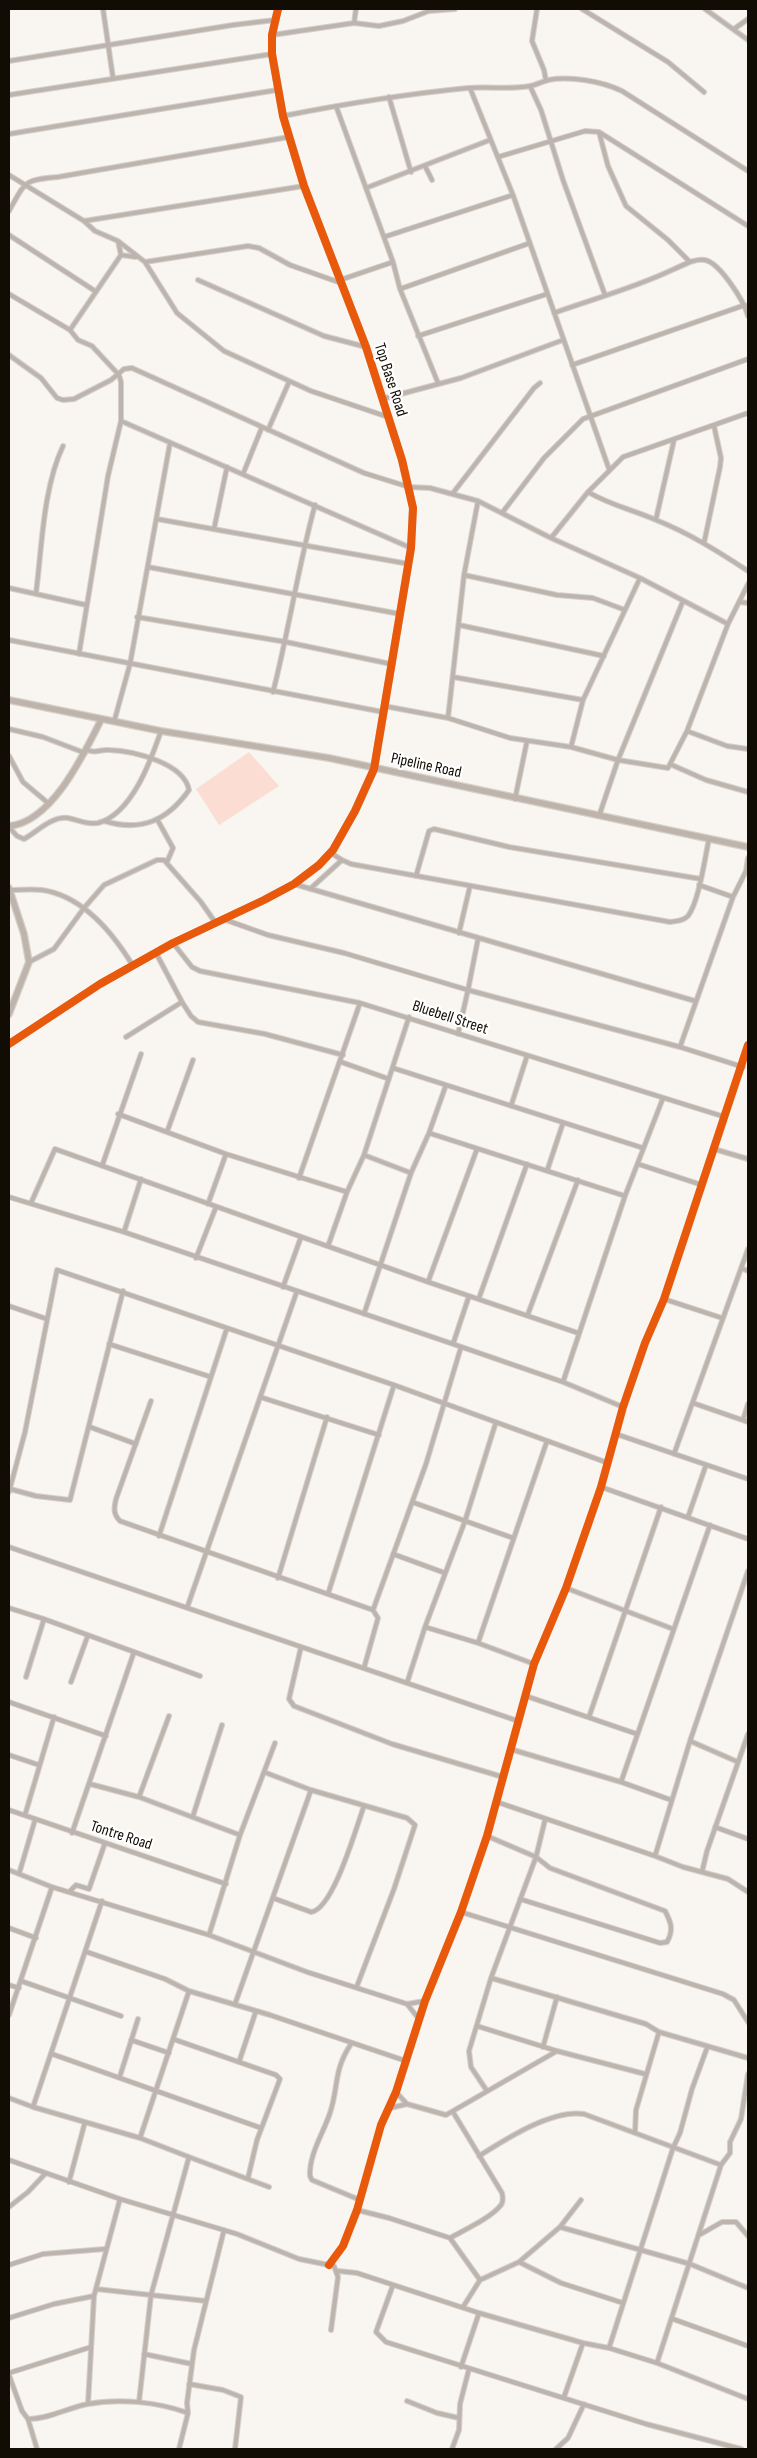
<!DOCTYPE html>
<html>
<head>
<meta charset="utf-8">
<style>
  body { margin:0 }
  #map { position:relative; width:757px; height:2458px; overflow:hidden; background:#f9f5f0; font-family:"Sofia Sans Condensed",sans-serif }
  canvas { display:block }
  .frame { position:absolute; inset:0; border:10px solid #110c04; pointer-events:none }
</style>
</head>
<body>
<div id="map">
<canvas width="757" height="2458"></canvas>
<div class="frame"></div>
</div>
<script>
const c = document.querySelector('canvas').getContext('2d');
c.lineJoin = 'round';
function fillPath(path, color) { c.fillStyle = color; c.fill(path, 'evenodd'); }
function strokePath(path, color, width, dash) { c.strokeStyle = color; c.lineWidth = width; c.lineCap = dash ? 'butt' : 'round'; c.setLineDash(dash || []); c.stroke(path); }
function drawText(font, color, halo, rows, align = 'center') {
  c.font = font + ' "Sofia Sans Condensed",sans-serif'; c.lineWidth = 4.5; c.setLineDash([]); c.textBaseline = 'middle'; c.strokeStyle = halo; c.fillStyle = color; for (const [text, x, y, turn = 0] of rows) {
    c.save(); c.translate(x, y); c.rotate((+turn || 0) * Math.PI / 180); c.textAlign = isNaN(turn) ? turn : align; if (halo) c.strokeText(text, 0, 0); c.fillText(text, 0, 0); c.restore();
  }
}
fillPath(new Path2D(`
  M249,752L279,786L219,825L196,789Z`), '#fbddd3');
const street = new Path2D(`
  M103,9L113,78
  M537,9L532,41L544,70L546,81
  M582,9L668,62L704,92
  M705,9L748,40
  M354,23L356,9
  M734,29L748,19
  M272,35L354,23L379,26L403,21L429,11L455,9
  M9,61L233,25L275,20
  M530,86L541,110L563,180L605,295
  M470,88L513,195L609,469
  M9,95L272,54
  M389,97L411,172
  M336,106L393,262L400,289L438,383
  M283,116C344,104 406,94 468,88C488,86 510,90 530,86C536,85 541,82 548,80C571,76 601,81 622,91L748,171
  M599,132L608,166L626,206L668,240L690,262
  M9,134L277,90
  M498,157L585,131L599,132L748,226
  M425,166L432,180
  M9,175L84,221L95,231L118,241L145,262L177,313L224,351L311,391L388,417
  M366,188L490,140
  M9,211C26,181 23,180 58,177L289,137
  M84,221L304,186
  M9,235L95,291
  M384,237L513,195
  M118,241L121,255
  M121,255L136,257
  M145,262L248,246L259,248L290,265L341,283
  M198,280L324,336L366,347
  M340,280L393,262
  M400,289L530,243
  M9,294L70,330L78,340L92,346L119,375L121,382V421L108,476L79,654
  M554,313C593,299 634,288 672,270C682,266 694,258 705,260C720,263 744,301 748,316
  M70,330L121,255
  M418,336L547,294
  M9,355L41,378L57,398L63,400L74,399L111,380L124,369L132,368L364,473L409,487L430,488L478,501L551,538L640,578L728,624
  M572,365L745,305
  M382,399L461,378L563,340
  M121,421L411,548
  M268,430L289,382
  M243,474L262,427
  M588,492C610,505 633,510 656,520C689,533 719,552 748,571
  M453,493L534,388L540,383
  M502,513L544,458L583,419L748,359
  M157,519L409,564
  M656,519L674,440
  M214,529L227,467
  M551,538L588,492L623,457L748,413
  M704,543L720,467L721,458L714,426
  M148,567L400,614
  M464,575L557,595L593,598L625,610
  M9,588L86,605
  M36,593C42,547 43,488 63,446
  M739,602L748,603
  M137,617L286,642L391,664
  M459,625L604,656
  M9,640L383,712
  M453,677L583,700
  M273,692C289,630 298,567 315,505
  M384,706L448,718L510,738L571,747L618,760L668,768L687,731L728,624L748,584
  M448,718L464,575L478,501
  M114,722L130,664L170,443
  M9,729L43,737L85,753
  M687,731L727,746L748,749
  M571,747L583,700L640,578
  M87,750C96,754 100,749 109,750C134,751 184,763 189,790C167,821 141,832 104,821
  M9,756L23,782L48,803
  M672,765L706,780L748,792
  M515,799L527,741
  M599,816L618,760L683,601
  M157,819L173,848L167,862
  M9,827L17,836L24,839C37,832 51,816 68,818C79,820 87,825 98,823C132,814 151,760 161,731
  M331,853L342,860
  M416,876L429,831L434,829L509,847L701,879
  M294,884L695,1001
  M699,885L733,897
  M310,889L342,860L351,864L670,922C677,921 683,921 688,916C699,902 705,857 709,839
  M11,890C21,890 33,889 42,890C83,896 113,933 133,966
  M223,919L268,935L344,953L468,990L478,939
  M459,933L470,886
  M173,943L192,967L200,971L360,1003L725,1117
  M29,962L54,949L84,908L104,885L157,860H164L201,902L215,922
  M182,1002L191,1016L198,1022L265,1034L343,1055
  M458,1034L468,990L680,1047L743,1067
  M126,1037L182,1002L156,953
  M680,1047L733,897L746,871L748,858
  M341,1062L389,1079
  M393,1068L643,1148
  M511,1106L527,1056
  M118,1114L226,1154L347,1192
  M167,1132L193,1060
  M429,1133L625,1196
  M714,1149L748,1159
  M364,1155L411,1173
  M638,1164L702,1185
  M102,1166L141,1054
  M547,1171L563,1123
  M299,1178L360,1003
  M9,1197L124,1232L453,1344L563,1382L623,1407
  M31,1203L55,1149L428,1282L578,1333
  M208,1204L226,1154
  M124,1232L141,1179
  M328,1246L347,1192L364,1155L409,1017
  M196,1258L216,1207
  M741,1268L748,1271
  M428,1282L477,1149
  M283,1287L301,1237
  M479,1298L527,1164
  M664,1299L722,1318
  M9,1306L47,1319
  M364,1314L411,1173L429,1133L446,1085
  M528,1314L578,1180
  M109,1344L211,1377
  M453,1344L469,1296
  M563,1382L625,1196L663,1098
  M260,1397L379,1435
  M151,1401L116,1499C114,1508 113,1514 120,1521L373,1610L378,1618L364,1668
  M693,1403L748,1422
  M743,1420L748,1404
  M90,1427L136,1444
  M616,1434L748,1479
  M674,1454L748,1249
  M601,1487L748,1539
  M10,1489L36,1496L70,1500L123,1291
  M9,1492L25,1432L57,1270L394,1385L608,1463
  M412,1502L513,1538
  M688,1517L706,1465
  M159,1536L227,1328
  M9,1547L518,1721
  M393,1554L445,1573
  M278,1578L327,1417
  M566,1588L673,1629
  M328,1594L394,1385
  M9,1608L44,1619L200,1676
  M187,1608L297,1291
  M373,1610L426,1464L461,1347
  M425,1627L465,1521L496,1422
  M301,1647L289,1699L294,1706L392,1744L503,1777
  M534,1664L478,1643L547,1441
  M26,1677L44,1619
  M71,1682L88,1635
  M407,1683L425,1627L478,1643
  M526,1696L637,1734
  M9,1702L106,1736
  M589,1717L661,1507
  M690,1741L738,1762
  M510,1749L621,1782L671,1800
  M9,1755L39,1765
  M264,1772L311,1790L407,1818L415,1825L394,1889L357,1986
  M621,1782L710,1525
  M90,1784L139,1797L240,1835
  M139,1797L169,1716
  M497,1802L655,1856L690,1741L748,1571
  M9,1810L226,1884
  M25,1815L54,1717
  M193,1816L222,1725
  M715,1827L748,1839
  M72,1833L134,1652
  M487,1836L536,1857L550,1868L665,1911C671,1922 674,1930 667,1942L660,1943L520,1899
  M655,1856L683,1867L728,1879L748,1892
  M9,1870L52,1887L209,1935L307,1972L407,2004L425,2001
  M702,1872L707,1851L748,1734
  M19,1874L35,1820
  M69,1892L76,1885L89,1889L105,1843
  M273,1898L311,1912C333,1910 356,1828 364,1806
  M461,1912L723,1994L734,2000L748,2022
  M9,1928L36,1938
  M209,1935L240,1835L275,1743
  M87,1952L165,1979L189,1991L270,2015L406,2061
  M491,1978L646,2024L659,2032L748,2058
  M21,1981L121,2016
  M9,1985L19,1988
  M235,2004L311,1790
  M407,2004L419,2019
  M9,2015L52,1887
  M477,2026L557,2051L645,2074
  M173,2039L276,2075L280,2079L257,2140L248,2178
  M131,2040L169,2053
  M351,2044C333,2071 339,2086 330,2113C323,2134 309,2154 310,2176L312,2180L360,2200
  M543,2047L557,1997
  M52,2054L261,2128
  M239,2062L256,2011
  M120,2076L138,2019
  M487,2091L471,2067L469,2051L491,1978L536,1857L545,1820
  M396,2092L407,2104L446,2115L557,2051
  M9,2098L33,2107L102,1901
  M33,2107L140,2138
  M390,2108L407,2104
  M635,2133L636,2110L659,2032
  M479,2156C506,2139 552,2109 584,2114L721,2165
  M189,2157L140,2138L189,1991
  M9,2160L120,2199L237,2234L299,2259L334,2266L338,2277L331,2330
  M69,2182L85,2122
  M9,2207L28,2192L45,2174
  M357,2210L389,2218L450,2238L480,2280
  M560,2227L690,2264L748,2288
  M701,2234L722,2222H736L748,2236
  M450,2238C464,2230 491,2218 501,2205C503,2202 503,2197 502,2193L453,2112
  M519,2262L561,2283L623,2303
  M9,2265L43,2254L105,2249
  M329,2265L343,2246L357,2210L381,2125L396,2092L425,2001L461,1912L487,1836L534,1664L566,1588L601,1487L623,1407L645,1343L664,1299L748,1045
  M338,2271L357,2273L479,2313L583,2343L609,2348L657,2363L748,2399
  M393,2285L376,2332L386,2342L646,2424L741,2449
  M96,2289L206,2301
  M463,2307L480,2280L519,2262L560,2227L581,2200
  M9,2318L54,2304L94,2296
  M673,2319L748,2346
  M609,2348L673,2148L680,2133L692,2089L707,2048
  M144,2354L192,2364
  M657,2363L721,2165L730,2153V2142L741,2119L748,2074
  M461,2367L479,2313
  M9,2373L91,2347
  M9,2375L22,2411L28,2419C49,2419 67,2408 88,2404C119,2398 158,2402 188,2413L179,2449
  M189,2384L223,2390L241,2397L235,2449
  M564,2397L583,2343
  M407,2401L437,2413L459,2418
  M139,2402L151,2295L189,2157L269,2187
  M88,2404L94,2296L120,2199
  M188,2413L187,2403L194,2350L224,2230
  M28,2419L37,2449
  M452,2449L459,2430L460,2404L469,2369
  M556,2449L568,2438L584,2404`);
const secondary = new Path2D(`
  M9,700L161,731L329,758L748,847
  M9,826C52,822 84,754 101,720
  M9,888L24,934L29,962L9,1014
  M9,1044L100,984L173,943L264,900L294,884L319,865L333,850L355,811L374,769L411,548L413,508L402,460L366,347L304,186L283,116L272,54V35L278,9`);
strokePath(street, '#d3d0cb', 6);
strokePath(secondary, '#d3d0cb', 8);
strokePath(street, '#beb4ae', 4);
strokePath(secondary, '#beb4ab', 5.5);
strokePath(new Path2D(`
  M9,1044L100,984L173,943L264,900L294,884L319,865L333,850L355,811L374,769L411,548L413,508L402,460L366,347L304,186L283,116L272,54V35L278,9
  M329,2265L343,2246L357,2210L381,2125L396,2092L425,2001L461,1912L487,1836L534,1664L566,1588L601,1487L623,1407L645,1343L664,1299L748,1045`), '#e8590c', 8);
drawText('16px', '#110c04', '#fff', [
  ["Top Base Road",390,380,72],
  ["Pipeline Road",426,766,12],
  ["Bluebell Street",450,1018,18],
  ["Tontre Road",121,1836,18]
]);
</script>
</body>
</html>
